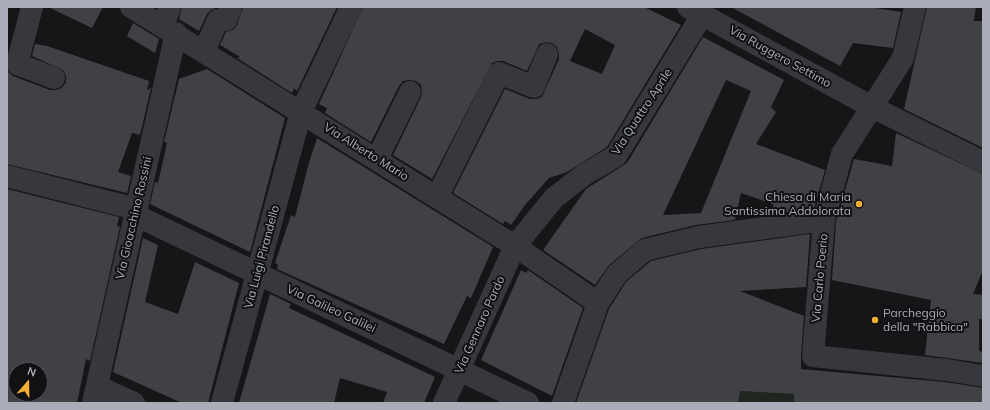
<!DOCTYPE html>
<html>
<head>
<meta charset="utf-8">
<style>
  body { margin:0 }
  #map { position:relative; width:990px; height:410px; overflow:hidden; background:#161618; font-family:Mulish,sans-serif }
  canvas { display:block }
  .frame { position:absolute; inset:0; border:8px solid #a8adb8; pointer-events:none }
  .north { position:absolute; left:8px; top:362px; width:40px; height:40px; box-sizing:border-box; background:#111113; border:1px solid #4d4f55; border-radius:50%; rotate:20deg; font-size:11px; font-weight:700; line-height:16px; text-align:center; color:#a8adb8 }
  .north::after { content:''; display:block; margin:auto; width:14px; height:18px; background:#f2b134; clip-path:polygon(50% 0,100% 100%,50% 72%,0 100%) }
</style>
</head>
<body>
<div id="map">
<canvas width="990" height="410"></canvas>
<div class="frame"></div>
<div class="north">N</div>
</div>
<script>
const c = document.querySelector('canvas').getContext('2d');
c.lineJoin = 'round';
function fillPath(path, color) { c.fillStyle = color; c.fill(path, 'evenodd'); }
function strokePath(path, color, width, dash) { c.strokeStyle = color; c.lineWidth = width; c.lineCap = dash ? 'butt' : 'round'; c.setLineDash(dash || []); c.stroke(path); }
function drawText(font, color, halo, rows, align = 'center') {
  c.font = font + ' Mulish,sans-serif'; c.lineWidth = 4; c.setLineDash([]); c.textBaseline = 'middle'; c.strokeStyle = halo; c.fillStyle = color; for (const [text, x, y, turn = 0] of rows) {
    c.save(); c.translate(x, y); c.rotate((+turn || 0) * Math.PI / 180); c.textAlign = isNaN(turn) ? turn : align; if (halo) c.strokeText(text, 0, 0); c.fillText(text, 0, 0); c.restore();
  }
}
fillPath(new Path2D(`
  M740,391L794,394V403H738Z`), '#1e261f');
fillPath(new Path2D(`
  M48,7H103L92,28Z
  M182,7H218L211,10L207,14L199,31L179,19Z
  M243,7H337L297,91L294,88L292,93L237,58L240,57L220,45L226,32L233,30L237,25Z
  M363,7H644L681,25L607,147L567,172L549,178L525,205L511,225L505,221L503,224L453,193L505,89L530,99H536L542,97L559,59V53L557,47L552,43L546,42L539,44L527,71L503,61H497L492,63L432,179L393,155L421,97L422,91L421,85L416,81L409,80L403,81L399,86L371,142L325,113L327,108L319,104ZM585,29L615,45L602,74L570,61Z
  M731,7H869L901,12L893,48L853,43L840,66Z
  M927,7H976L974,21H983V148L904,109Z
  M133,23L159,39L155,53L127,36Z
  M703,37L784,80L771,107L776,112L756,144L825,170L814,209L774,214L773,204L741,193L735,220L696,225L642,238L609,265L595,285L543,250L586,189L627,163ZM726,80L751,91L701,213L663,215Z
  M35,44L47,46L149,81L147,90L151,88L140,135L132,133L118,172L131,176L127,193L7,164V71L13,76L50,90H56L62,88L66,82V76L63,70L32,56Z
  M207,69L285,118L250,252L150,204L155,182L158,183L167,143L164,142L179,79Z
  M896,133L983,174V270L973,294L983,295V319H979V351L983,352V363L925,355L931,300L832,280L836,222L854,159L892,166Z
  M317,138L493,247L471,298L467,296L444,344L277,269L278,264L275,263L291,215L295,217L308,166Z
  M7,189L119,217L117,226L120,227L90,361L86,359L77,403H7ZM16,370H40V394H16Z
  M810,234L806,287L740,291L804,316L801,355V369L945,382L983,388V403H794V394L740,391L738,403H576L609,309L626,282L651,261L701,249Z
  M143,238L158,245L145,302L178,314L195,262L239,283L208,403H182L113,372Z
  M521,270L526,273L528,270L583,308L552,396L481,360Z
  M270,294L291,304L289,308L435,377L424,403H383L387,392L340,378L334,403H239Z`), '#404145');
strokePath(new Path2D(`
  M32,7L17,64L54,78
  M131,7L515,246L598,303
  M688,7L872,107L983,162
  M915,7L903,58L842,154L824,220L813,356L947,370L983,376
  M163,26L170,7
  M204,51L218,20H226L231,7
  M377,159L410,92
  M7,176L136,209
  M437,197L499,73L534,87L547,54
  M135,215L528,403
  M97,386L134,403
  M93,403L176,33
  M222,403L301,112L351,7
  M444,403L515,246L554,198L585,174L616,156L702,15
  M563,403L598,303L617,274L645,250L699,237L824,220`), '#37383d', 22);
for (const [x, y, r, color] of [
  [859,204,4,"#f2b134"],
  [875,320,4,"#f2b134"]
]) { const dot = new Path2D(); dot.arc(x, y, r, 0, 2 * Math.PI); c.fillStyle = color; c.fill(dot); strokePath(dot, '#111113', 1.5); }
drawText('12px', '#a8adb8', '#111113', [
  ["Via Ruggero Settimo",780,57,29],
  ["Via Quattro Aprile",642,112,-57],
  ["Via Alberto Mario",366,152,32],
  ["Via Gioacchino Rossini",134,218,-77],
  ["Via Luigi Pirandello",262,257,-75],
  ["Via Carlo Poerio",820,278,-85],
  ["Via Galileo Galilei",331,309,25],
  ["Via Gennaro Pardo",480,325,-66]
]);
drawText('12px', '#a8adb8', '#111113', [
  ["Chiesa di Maria",851,197],
  ["Santissima Addolorata",851,211],
  ["Parcheggio",883,313,"left"],
  ["della \"Rabbica\"",883,327,"left"]
], 'right');
</script>
</body>
</html>
